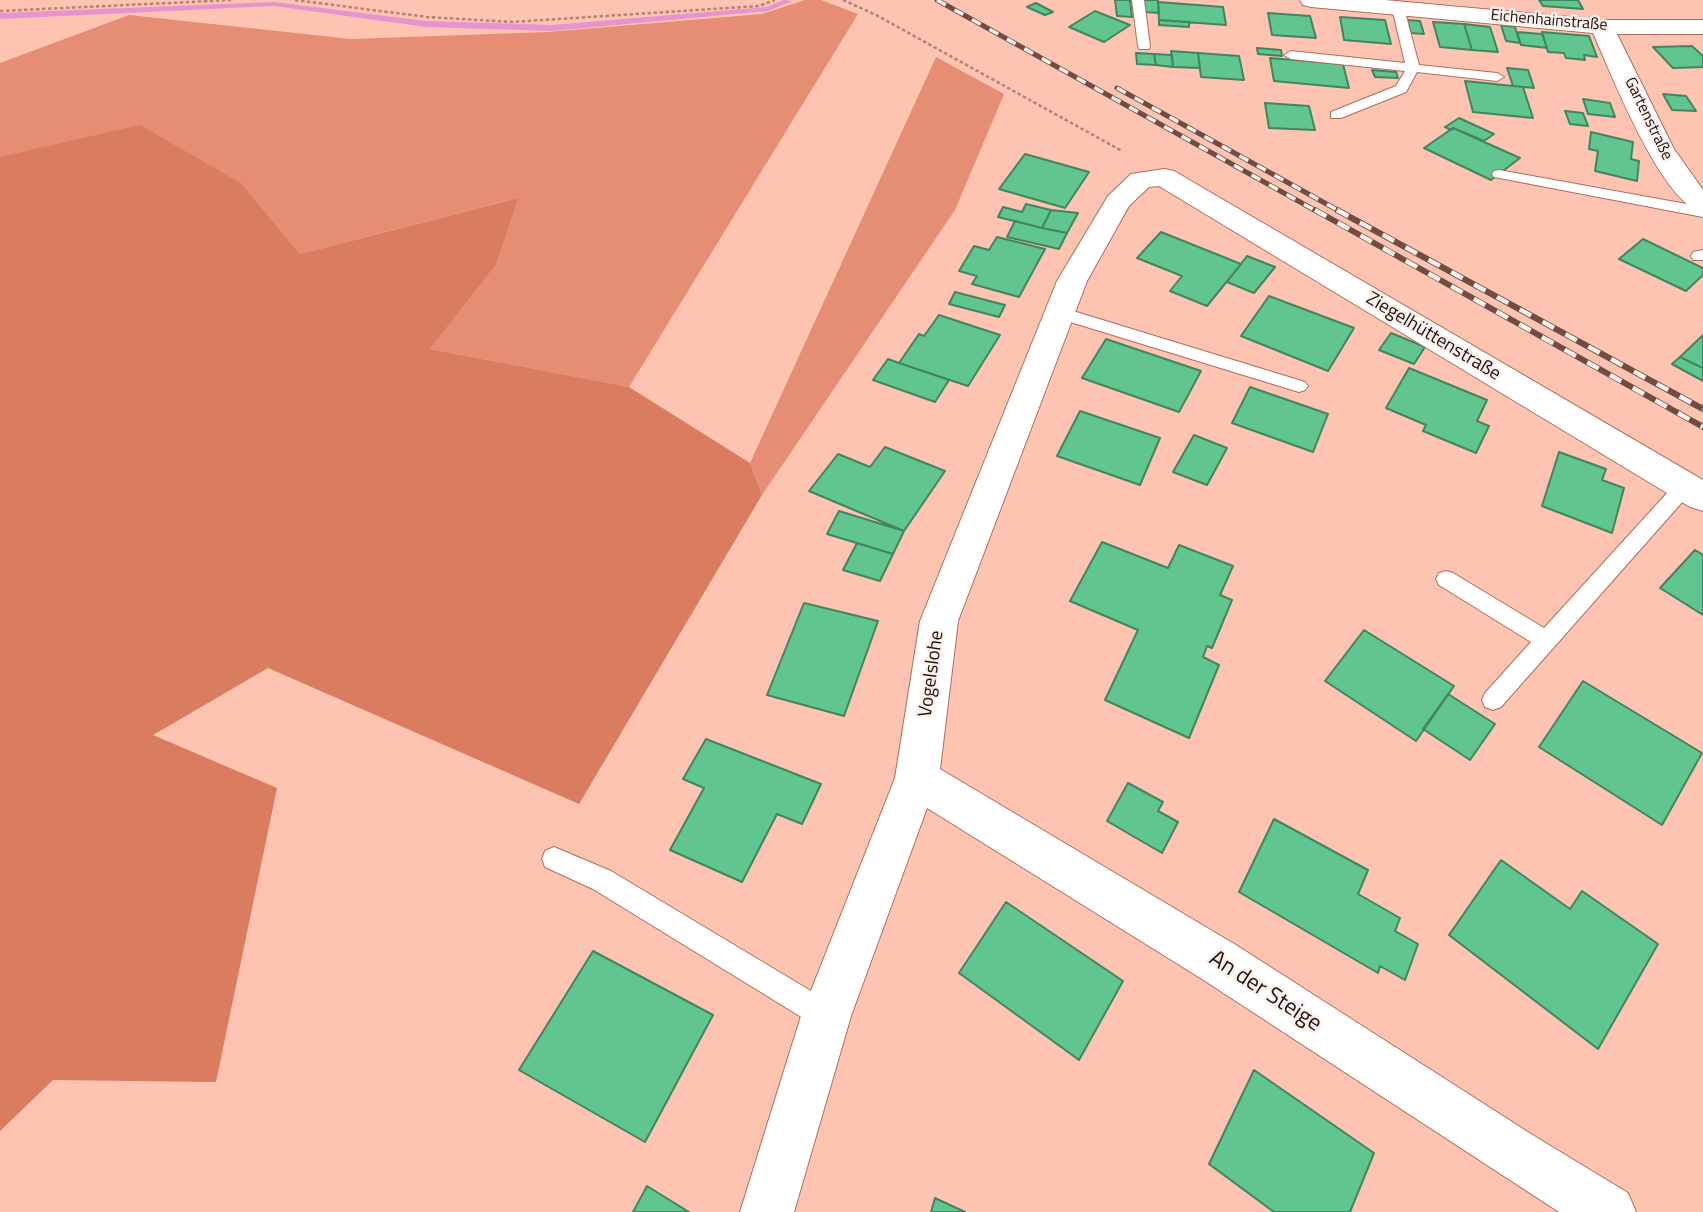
<!DOCTYPE html>
<html>
<head>
<meta charset="utf-8">
<style>
  body { margin:0 }
  canvas { display:block; background:#fec3b1 }
</style>
</head>
<body>
<canvas width="1703" height="1212"></canvas>
<script>
const c = document.querySelector('canvas').getContext('2d');
c.lineJoin = 'round';
function fillPath(path, color) { c.fillStyle = color; c.fill(path, 'evenodd'); }
function strokePath(path, color, width, dash) { c.strokeStyle = color; c.lineWidth = width; c.lineCap = dash ? 'butt' : 'round'; c.setLineDash(dash || []); c.stroke(path); }
function drawText(font, color, halo, rows, align = 'center') {
  c.font = font + ' "Titillium Web",sans-serif'; c.lineWidth = 5; c.setLineDash([]); c.textBaseline = 'middle'; c.strokeStyle = halo; c.fillStyle = color; for (const [text, x, y, turn = 0] of rows) {
    c.save(); c.translate(x, y); c.rotate((+turn || 0) * Math.PI / 180); c.textAlign = isNaN(turn) ? turn : align; if (halo) c.strokeText(text, 0, 0); c.fillText(text, 0, 0); c.restore();
  }
}
fillPath(new Path2D(`
  M805,0H821L858,14L629,387L430,349L496,265L517,198L300,254L242,184L0,157V63L129,15L351,39L548,32L762,14Z
  M936,57L1004,94L955,210L762,495L750,463Z`), '#e58e73');
fillPath(new Path2D(`
  M140,125L242,184L300,254L518,198L496,265L430,349L629,387L750,463L762,495L579,804L268,668L153,735L277,788L216,1082L53,1080L0,1131V157Z`), '#d97c60');
fillPath(new Path2D(`
  M783,0L792,1L768,11L551,31L426,27L274,6L0,19V13L274,2L426,21L551,25L767,7Z`), '#e694cf');
const building = new Path2D(`
  M1115,0H1130L1132,17L1117,16Z
  M1144,0H1158L1159,13L1145,12Z
  M1539,0H1578L1583,9L1543,6Z
  M1158,2L1223,7L1226,25L1159,20Z
  M1036,3L1053,12L1045,15L1027,7Z
  M1095,11L1130,25L1104,42L1069,27Z
  M1268,13L1310,16L1316,38L1272,35Z
  M1340,17L1385,20L1391,44L1344,40Z
  M1159,20L1189,22V27L1159,25Z
  M1407,20L1420,21L1424,34L1411,33Z
  M1433,22L1464,24L1472,50L1440,47Z
  M1464,24L1490,27L1498,52L1472,50Z
  M1501,25L1515,27L1520,43L1506,41Z
  M1517,32L1542,34L1547,48L1521,45Z
  M1542,32L1589,36L1597,57L1584,55L1585,60L1566,58L1564,53L1548,52Z
  M1692,46L1703,56V67L1673,68L1653,47Z
  M1257,48L1281,50L1282,56L1258,54Z
  M1171,51L1198,53L1200,68L1173,67Z
  M1136,53L1154,54L1156,65L1137,64Z
  M1198,53L1239,56L1244,80L1201,77Z
  M1154,54L1172,55L1173,67L1156,65Z
  M1270,58L1343,64L1349,88L1274,81Z
  M1507,68L1528,70L1534,88L1513,86Z
  M1372,70L1396,72L1398,78L1375,77Z
  M1465,81L1523,87L1533,118L1473,112Z
  M1663,94L1686,96L1696,111L1672,110Z
  M1583,99L1610,103L1615,117L1588,114Z
  M1265,103L1309,106L1315,130L1269,128Z
  M1565,111L1583,113L1588,126L1570,124Z
  M1459,118L1494,134L1484,141L1453,128L1451,130L1445,127Z
  M1453,128L1520,158L1491,180L1424,148Z
  M1591,132L1633,142L1631,159L1639,161L1637,181L1595,171L1598,151L1589,149Z
  M1025,154L1089,172L1065,208L999,189Z
  M1026,204L1051,210L1042,228L998,217L1003,207L1022,212Z
  M1051,210L1078,213L1067,233L1042,228Z
  M1015,221L1042,228L1067,233L1059,249L1007,237Z
  M1161,232L1241,264L1207,306L1170,291L1182,276L1137,258Z
  M997,237L1045,249L1019,297L972,284L977,276L959,271L974,246L989,250Z
  M1643,239L1703,268V275L1686,291L1619,259Z
  M1247,256L1275,267L1254,293L1227,282Z
  M955,292L1005,305L999,317L949,304Z
  M1269,296L1354,328L1328,371L1241,336Z
  M939,315L1000,335L968,386L899,363L919,334L924,336Z
  M1391,333L1425,347L1414,364L1379,350Z
  M1703,335V368L1680,357Z
  M1106,339L1201,371L1179,412L1082,378Z
  M1680,357L1703,368V381L1672,364Z
  M888,359L899,363L949,380L935,402L873,380Z
  M1409,368L1487,400L1477,421L1489,426L1476,453L1423,431L1426,425L1386,408Z
  M1250,387L1328,414L1313,452L1232,423Z
  M1080,411L1160,438L1140,485L1057,456Z
  M1194,435L1227,448L1207,485L1173,472Z
  M885,447L945,471L904,531L809,491L838,454L870,467Z
  M1559,452L1606,469L1602,480L1624,488L1612,533L1542,506Z
  M839,511L904,531L893,554L827,534Z
  M1102,542L1168,568L1179,545L1233,566L1220,595L1232,600L1212,648L1207,646L1203,657L1219,665L1189,738L1105,700L1138,630L1070,601Z
  M857,543L893,554L880,581L843,570Z
  M1695,550L1703,555V615L1660,588Z
  M804,603L878,621L844,716L767,695Z
  M1364,630L1454,686L1416,741L1325,681Z
  M1583,681L1702,753L1662,825L1539,747Z
  M1448,694L1495,724L1470,760L1423,729Z
  M706,739L821,784L802,824L777,814L742,882L670,850L704,788L683,779Z
  M1128,783L1163,802L1158,811L1178,822L1162,853L1107,821Z
  M1274,819L1368,870L1358,894L1400,918L1395,931L1418,944L1405,980L1380,966L1378,973L1239,892Z
  M1501,860L1570,909L1582,891L1658,944L1598,1049L1449,935Z
  M1006,902L1123,981L1079,1060L959,973Z
  M593,951L713,1015L645,1142L519,1070Z
  M1254,1070L1374,1153L1350,1212H1274L1209,1164Z
  M647,1186L689,1212H633Z
  M935,1198L965,1212H931Z`);
fillPath(building, '#61c58f');
strokePath(building, '#418560', 2);
const service = new Path2D(`
  M1132,0H1144L1150,46L1149,49H1139L1138,46Z
  M1398,4L1404,8L1419,65L1497,73L1504,77L1497,81L1417,72L1406,92L1341,118H1331V112L1396,86L1405,71L1291,59L1284,55L1291,51L1405,63L1392,8Z
  M1499,170L1703,207V217L1494,177L1492,174L1494,171Z
  M1703,250V260H1693L1691,256L1693,252Z
  M1060,307L1305,382L1308,386L1305,390L1299,392L1054,317L1052,313L1054,309Z
  M1685,479L1692,481L1695,486L1692,491L1501,707L1493,710L1485,707L1482,700L1485,693L1531,642L1439,585L1436,579L1439,573L1446,571L1453,573L1544,628L1678,481Z
  M554,847L611,871L836,1006L839,1016L836,1026L826,1029L816,1026L593,889L545,867L542,859L545,851Z`);
const minor = new Path2D(`
  M1300,0H1385L1602,20H1703V34H1617L1674,149L1703,190V213C1661,203 1611,73 1593,33L1311,7L1303,5Z
  M1164,169L1174,171L1703,480V511L1690,507L1159,186L1149,187L1129,206L1087,281L958,621L940,769L1236,945L1531,1134L1628,1193L1636,1212H1559L1202,979L927,808L851,1016L794,1212H740L801,1016L895,778L920,621L1057,281L1108,196L1131,174Z`);
strokePath(service, '#b06e59', 2);
strokePath(minor, '#b06e59', 2);
strokePath(new Path2D(`
  M295,0L427,17L512,22L759,6L775,0
  M843,0L878,16L1122,151
  M0,11L232,0`), '#b38475', 2.5, [3.5, 2.5]);
fillPath(service, '#fff');
fillPath(minor, '#fff');
const railFar1 = new Path2D(`
  M937,0L1318,212
  M1117,88L1341,212`);
const rail = new Path2D(`
  M1315,210L1703,427
  M1337,210L1703,409`);
strokePath(railFar1, '#714d41', 5);
strokePath(rail, '#714d41', 6);
strokePath(railFar1, '#f9f2ef', 3.5, [10]);
strokePath(rail, '#f9f2ef', 4.5, [13]);
drawText('16px', '#291008', '#f9f2ef', [
  ["Eichenhainstraße",1549,21,5],
  ["Gartenstraße",1648,119,64]
]);
drawText('19px', '#291008', '#f9f2ef', [
  ["Ziegelhüttenstraße",1433,337,31],
  ["Vogelslohe",932,674,-82]
]);
drawText('23px', '#291008', '#f9f2ef', [
  ["An der Steige",1265,992,33]
]);
</script>
</body>
</html>
